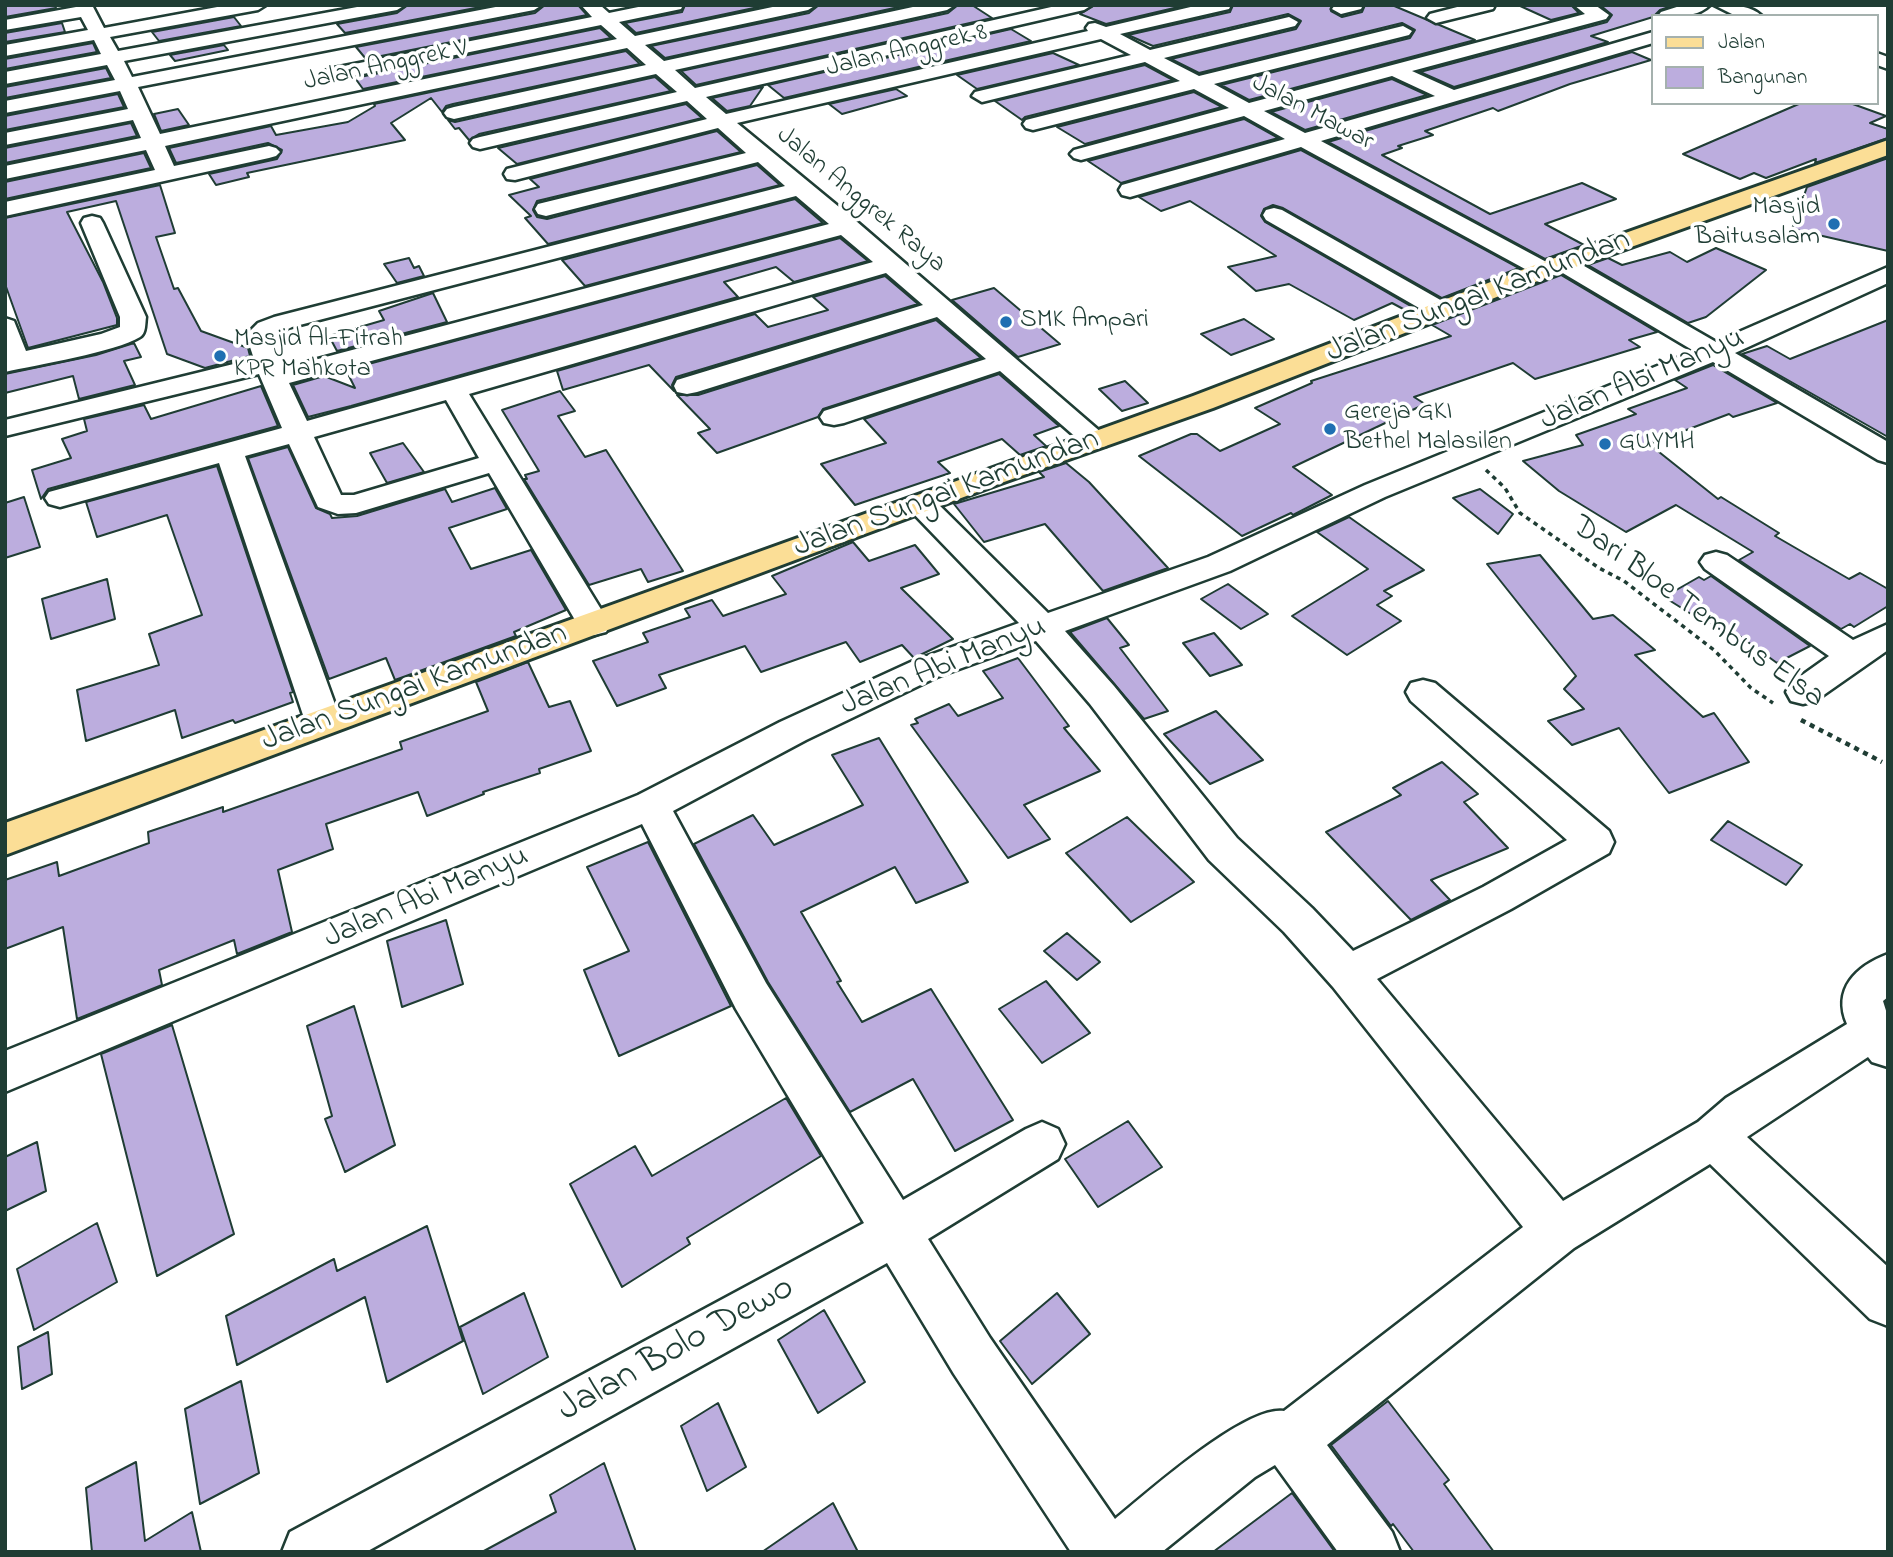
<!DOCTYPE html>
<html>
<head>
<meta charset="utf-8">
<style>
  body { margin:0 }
  #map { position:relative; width:1893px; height:1557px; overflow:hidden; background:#fff; font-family:"Indie Flower",sans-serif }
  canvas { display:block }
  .frame { position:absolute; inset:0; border:7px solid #1f3d34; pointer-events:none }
  .legend { position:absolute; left:1651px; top:14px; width:228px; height:91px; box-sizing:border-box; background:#fff; border:2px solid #a5b1ae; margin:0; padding:9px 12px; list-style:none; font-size:21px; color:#1f3d34 }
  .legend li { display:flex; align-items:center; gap:14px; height:35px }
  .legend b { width:35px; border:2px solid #a5b1ae }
</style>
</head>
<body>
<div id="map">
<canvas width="1893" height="1557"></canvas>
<div class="frame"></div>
<ul class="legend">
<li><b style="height:9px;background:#fbde96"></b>Jalan</li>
<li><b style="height:19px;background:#bcadde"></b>Bangunan</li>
</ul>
</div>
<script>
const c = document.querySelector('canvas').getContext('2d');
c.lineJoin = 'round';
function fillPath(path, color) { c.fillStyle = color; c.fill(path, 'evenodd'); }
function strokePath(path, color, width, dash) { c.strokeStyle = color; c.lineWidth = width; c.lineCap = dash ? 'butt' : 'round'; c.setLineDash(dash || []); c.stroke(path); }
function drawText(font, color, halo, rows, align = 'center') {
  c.font = font + ' "Indie Flower",sans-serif'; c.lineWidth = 7; c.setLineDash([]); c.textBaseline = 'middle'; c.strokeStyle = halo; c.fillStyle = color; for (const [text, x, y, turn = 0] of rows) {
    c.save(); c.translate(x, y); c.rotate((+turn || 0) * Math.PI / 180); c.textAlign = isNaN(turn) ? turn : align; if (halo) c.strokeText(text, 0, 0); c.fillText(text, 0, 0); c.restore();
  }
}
const building = new Path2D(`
  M5,5H55L56,8L5,17Z
  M408,5H491L345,33L337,24L397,13Z
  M545,5H578L587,15L366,59L356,47L535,13Z
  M685,5H768L636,33L625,23L682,12Z
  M819,5H908L665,58L651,46L809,13Z
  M958,5H972L992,18L696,85L681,71L948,13Z
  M1095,5H1187L1106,24L1080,14Z
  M1233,5H1332L1331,11L1342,17L1362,12L1365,5H1392L1475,40L1249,100L1221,85L1410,38L1415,30L1402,23L1199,73L1171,59L1296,29L1301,21L1288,14L1153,46L1128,35L1230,12Z
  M1518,5H1571L1579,13L1551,20Z
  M1600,5L1672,6L1660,10L1653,17L1591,36L1608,42L1454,87L1420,72L1607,22L1612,15Z
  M234,17L241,26L159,41L152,32Z
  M62,23L65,32L5,42V33Z
  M600,28L611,38L363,89L355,78Z
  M1011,29L1031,41L784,98L768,85Z
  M93,43L97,52L5,69V59Z
  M224,45L228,50L175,61L170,55Z
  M626,51L640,64L453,104L446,106L442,112L431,98L391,123L405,140L247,173L249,177L216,185L209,174L277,159L282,150L268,143L176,163L169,148L271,126L276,135L348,122L375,106L374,104Z
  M1632,52L1651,60L1570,84L1498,111L1493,108L1425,131L1433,135L1398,146L1402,148L1382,155L1490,214L1582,183L1616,199L1545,224L1584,245L1545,259L1328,142Z
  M1053,53L1079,65L977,89L957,75Z
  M1145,65L1173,80L1025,117L1022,120L995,101Z
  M106,68L111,78L5,98V87Z
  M655,77L671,91L479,134L469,140L459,128L455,129L448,120L455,122Z
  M1392,79L1427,95L1305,130L1271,112Z
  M763,87L750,106L727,111L712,98Z
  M896,89L907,96L842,114L829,104Z
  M1194,92L1222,107L1085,144L1057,127Z
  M118,94L124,107L5,130V116Z
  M1801,103H1850L1886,116L1870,123L1888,129V138L1815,163L1816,159L1766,178L1754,173L1740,179L1683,154Z
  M686,104L702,118L517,164L498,148Z
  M178,109L189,125L161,131L154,114Z
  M1244,119L1278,138L1121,183L1088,161Z
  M131,123L137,136L5,163V148Z
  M717,131L741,152L537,201L533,210L537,217L547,219L757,165L780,185L548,244L525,218L531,216L509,195L539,187L530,179Z
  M1301,150L1519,268L1442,298L1283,208L1273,205L1264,209L1261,216L1265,222L1414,308L1407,311L1392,303L1354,320L1289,284L1256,291L1228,267L1276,256L1190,201L1161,211L1139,197Z
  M144,153L151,168L5,199V182Z
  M1888,158V251L1792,229L1807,187Z
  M160,185L175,233L156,237L174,289L178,288L201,331L248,348L250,356L205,368L167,354L116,201L67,212L103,282L117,318V325L28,348L5,284V218Z
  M795,199L823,223L585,286L562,260Z
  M840,238L868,261L794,282L776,267L724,282L738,297L351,406L308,417L293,385L324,376L355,388L346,370Z
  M1716,248L1766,270L1706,317L1688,323L1588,265L1608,258L1622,265L1670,252L1687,262Z
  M409,258L414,268L419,266L424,276L397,283L384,264Z
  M1561,275L1657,332L1629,340L1640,347L1535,379L1513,363L1414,397L1425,404L1293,467L1332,495L1293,515L1291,513L1242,536L1139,456L1191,434H1197L1220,451L1280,424L1255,408L1312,383L1311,381L1451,336L1432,325Z
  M885,276L918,304L676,377L672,385L674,391L649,365L563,390L557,371L755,314L768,327L828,310L813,297Z
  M994,288L1060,344L1018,357L952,300Z
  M433,293L447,322L337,351L329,336L384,320L379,311Z
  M1244,319L1274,339L1231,355L1201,334Z
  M936,320L981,358L823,409L818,417L717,453L698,433L710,429L677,395H698Z
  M1888,320V437L1742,354L1767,346L1790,359Z
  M134,343L141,357L124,361L135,385L79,399L73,376L5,393V374L96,355Z
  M1713,365L1777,403L1733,417L1729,414L1649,444L1718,499L1721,497L1779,533L1775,536L1849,579L1860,573L1888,589V606L1854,627L1850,624L1841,629L1739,560L1753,552L1676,505L1626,532L1559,491L1523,461L1583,445L1576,435L1636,414L1628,409L1687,388L1675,380Z
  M999,374L1059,426L1034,435L1046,446L1020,455L1002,439L938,462L950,473L855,505L821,464L886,443L864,419Z
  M1125,381L1148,403L1122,411L1099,389Z
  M261,386L278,426L48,489L41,499L32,470L71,458L62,439L87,431L84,419L144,405L151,419Z
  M560,391L575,411L558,416L585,457L606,450L683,571L648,582L641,569L589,585L524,479H527L525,475L539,471L502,410Z
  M403,443L424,472L387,483L370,453Z
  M288,447L316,508L330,514L332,518L357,516L445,489L452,502L495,488L507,509L449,528L471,569L531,550L566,610L514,632L516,636L395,680L386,658L329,679L248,458Z
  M1066,463L1089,482L1168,568L1103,591L1045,524L984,542L954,504L1044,477L1039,472Z
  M217,466L293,692L290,693L293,702L235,723L233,720L182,738L175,710L86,741L77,690L159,665L149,634L202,615L167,515L97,537L86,502Z
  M1480,489L1513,514L1498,534L1453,498Z
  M24,497L40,547L5,558V503Z
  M1349,517L1424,570L1384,591L1392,596L1377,605L1401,621L1347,655L1292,616L1368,569L1317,532Z
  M853,542L869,561L915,545L939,574L901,588L953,639L914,658L902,645L860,662L846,642L761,672L745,646L659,675L666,688L617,706L593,661L648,642L643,633L690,617L685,609L712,600L723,616L786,594L772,576Z
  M1540,555L1593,619L1613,615L1655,650L1635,655L1703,717L1714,713L1749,762L1669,793L1619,728L1572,745L1548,721L1584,709L1564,689L1576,676L1487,564Z
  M1711,576L1810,646L1777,663L1734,632L1728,635L1699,615L1696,617L1664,597L1699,577L1704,580Z
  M107,579L115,619L51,639L42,599Z
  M1228,584L1268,614L1241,629L1201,599Z
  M1107,618L1129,645L1120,648L1168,711L1144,719L1070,632Z
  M1214,633L1242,665L1210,676L1183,643Z
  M1018,658L1069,726L1064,728L1100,771L1024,805L1050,839L1008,858L911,725L918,723L915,719L949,704L958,716L1003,698L983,671Z
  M528,662L549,707L570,701L591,751L539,769L540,773L483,792L484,794L427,816L418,792L326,824L333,849L278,870L292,932L237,954L234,940L159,970L162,985L77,1019L63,927L5,949V880L57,862L59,876L149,843L148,832L223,807V812L402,749L400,742L488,711L476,682Z
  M1216,711L1263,760L1210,784L1164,734Z
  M879,738L968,882L916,903L895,867L801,912L841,981L837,982L862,1022L931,989L1013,1120L955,1151L913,1079L850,1112L768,982L694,844L753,815L774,845L863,805L832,755Z
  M1442,762L1478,794L1464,802L1508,848L1431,880L1450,900L1411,920L1326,832L1401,795L1393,788Z
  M1127,817L1194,882L1131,922L1066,853Z
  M1728,821L1802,865L1786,885L1711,840Z
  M648,842L731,1006L619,1056L584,970L629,951L587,867Z
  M446,920L463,984L402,1007L387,941Z
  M1067,933L1100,962L1077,980L1044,951Z
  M1046,981L1090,1033L1042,1063L999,1009Z
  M354,1006L395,1145L345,1172L325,1119L332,1116L307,1026Z
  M172,1025L234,1234L157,1276L101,1054Z
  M786,1098L821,1156L687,1238L690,1244L622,1287L570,1184L635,1146L652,1176Z
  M1128,1121L1162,1167L1098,1207L1065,1159Z
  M37,1142L46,1191L5,1211V1157Z
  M97,1223L117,1282L34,1330L17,1269Z
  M427,1226L463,1341L387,1382L365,1297L237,1365L226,1316L334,1259L337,1271Z
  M524,1293L548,1357L483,1394L460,1327Z
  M1057,1293L1090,1334L1032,1384L1000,1341Z
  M824,1310L865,1382L818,1413L778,1340Z
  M48,1332L52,1374L22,1389L18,1347Z
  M241,1381L259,1473L200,1504L185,1409Z
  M1388,1401L1449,1480L1444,1484L1494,1552H1414L1393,1524L1391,1526L1331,1445Z
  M718,1403L746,1467L707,1491L681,1426Z
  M136,1462L145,1541L192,1512L201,1552H92L86,1488Z
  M604,1463L636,1552H482L556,1512L550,1495Z
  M1292,1493L1335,1552H1213Z
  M833,1503L858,1552H762Z`);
fillPath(building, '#bcadde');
strokePath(building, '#1f3d34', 2);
const minor = new Path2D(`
  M74,5H92L104,28L228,5H266L258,10L110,37L118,51L368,5H405L397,10L124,61L132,77L506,5H542L534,10L138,87L160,134L617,39L601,25L329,81L319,75L329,69L592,17L581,5H600L609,13L648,5H683L681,9L619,22L635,36L782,5H816L808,10L645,45L664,61L922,5H955L947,10L675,70L695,88L1060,5H1092L1084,10L706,97L726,114L1088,31L1086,28L1089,24L1095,23L1106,27L1199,5H1231L1229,9L1120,34L1150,50L1289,17L1298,22L1295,26L1164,58L1199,76L1403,26L1412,31L1409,35L1214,84L1249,103L1585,14L1574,5H1595L1609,15L1606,19L1412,71L1454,90L1653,32V43L1321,141L1552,265L1556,270L1552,275L1544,277L1536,275L1301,147L1130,197L1122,195L1119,190L1122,185L1285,139L1244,116L1081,160L1074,158L1070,154L1074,150L1229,108L1194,89L1033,130L1026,128L1023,124L1026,120L1180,81L1145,62L982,102L972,96L975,92L1131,55L1101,39L737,123L856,221L1110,440L1106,446L1096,448L1086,446L1000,371L844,423L834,425L824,423L820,417L824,411L986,359L937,317L697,392L687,394L677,392L674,386L677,380L923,305L886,273L469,394L610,624L606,632L594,635L582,632L489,473L356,513L338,514L318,507L289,444L245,456L341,721L335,730L323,734L311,730L305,721L219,463L60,507L49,504L45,498L49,492L282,428L259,374L5,436V420L254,359L246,335L258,323L274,317L785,186L758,162L546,216L538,214L535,209L538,204L746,153L718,128L515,180L507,179L504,174L507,169L707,119L687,101L480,149L473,147L470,143L473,139L480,137L677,92L656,74L454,119L447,117L444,113L447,109L454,107L646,65L627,48L165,146L174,166L269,146L276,148L280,152L276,156L269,158L5,216V202L155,170L146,150L5,179V166L141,138L133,120L5,145V133L128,109L120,91L5,113V101L115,80L107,65L5,84V72L101,54L94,40L5,56V45L88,30L81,17L5,30V20L76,7ZM1392,76L1435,96L1305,133L1264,111ZM796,196L829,224L284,368L272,337L292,327ZM841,235L873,262L307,421L289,383ZM446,400L479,458L354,495H341L314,437Z
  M1335,5H1363L1361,9L1341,14L1332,9Z
  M1465,5H1495L1493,9L1436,23L1427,18L1430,14Z
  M1683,5H1710C1697,18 1676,16 1658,16L1661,12Z
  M1714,5C1730,5 1749,4 1762,16H1736Z
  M1877,53L1888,57V69L1877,65Z
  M1274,208L1282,210L1451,306L1455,311L1451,316L1442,319L1433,316L1266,220L1263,215L1266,210Z
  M92,216L100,218L103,223L146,317C145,324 146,333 140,337C116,352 36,365 5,372V318L14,321L26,351L101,334L120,327V317L81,223L84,218Z
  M1564,257L1572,259L1716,342L1888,267V283L1735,353L1888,442V463L1878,460L1713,362L1385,497L1230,571L1065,631L1114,686L1237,838L1312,908L1353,951L1483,887L1567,840L1411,701L1406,692L1411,683L1423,680L1435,683L1609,831L1614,842L1609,853L1511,909L1377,979L1563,1201L1698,1122L1726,1098L1847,1024C1832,989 1856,966 1888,954V997L1883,1001L1888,1017V1067L1872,1062L1868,1057L1747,1137L1888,1267V1326L1870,1319L1710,1164L1574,1248L1327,1445L1392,1532L1400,1552H1338L1275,1465L1255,1477L1162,1552H1071L954,1374L887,1263L366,1552H282L290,1532L864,1223L736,1009L642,824L5,1092V1051L638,795L780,722L913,661L1019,623L910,510L906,504L910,498L921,495L932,498L1048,613L1208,557L1365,485L1694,351L1556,269L1552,264L1556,259ZM1036,641L1090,704L1209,860L1284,932L1333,987L1523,1227L1284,1411C1245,1405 1147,1493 1115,1519L990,1338L928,1239L1058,1159L1065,1144L1058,1129L1042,1122L1026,1129L903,1200L766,983L673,811L806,740L937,677Z
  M1716,552L1727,555L1853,640L1888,624V650L1815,701L1803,704L1791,701L1786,692L1791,683L1829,656L1705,569L1700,562L1705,555Z`);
const major = new Path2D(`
  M1888,140V155L1553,275L1213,408L1004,482L5,855V823L1193,396L1535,265Z`);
strokePath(minor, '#1f3d34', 5);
strokePath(major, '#1f3d34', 6);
strokePath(new Path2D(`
  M1486,470L1505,488L1520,513L1599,568L1624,581L1714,650L1751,688L1773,703`), '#1f3d34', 3.5, [4.5, 4.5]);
strokePath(new Path2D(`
  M1801,720L1882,762`), '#1f3d34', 4.5, [5, 5]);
fillPath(minor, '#fff');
fillPath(major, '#fbde96');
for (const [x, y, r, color] of [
  [1834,224,7,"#1f6fb2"],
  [1006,322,7,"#1f6fb2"],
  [220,356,7,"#1f6fb2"],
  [1330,429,7,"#1f6fb2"],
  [1605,444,7,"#1f6fb2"]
]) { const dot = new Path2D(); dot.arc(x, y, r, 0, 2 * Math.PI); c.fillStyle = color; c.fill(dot); strokePath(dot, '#fff', 2.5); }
drawText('26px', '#1f3d34', '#fff', [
  ["Jalan Anggrek 8",907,52,-13],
  ["Jalan Anggrek V",386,67,-12],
  ["Jalan Mawar",1312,114,28],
  ["Jalan Anggrek Raya",860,201,40]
]);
drawText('26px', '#1f3d34', '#fff', [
  ["Masjid",1820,209,"right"],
  ["Baitusalam",1820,239,"right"],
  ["SMK Ampari",1020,322],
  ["Masjid Al-Fitrah",234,341],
  ["KPR Mahkota",234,371],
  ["Gereja GKI",1344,414],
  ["Bethel Malasilen",1344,444],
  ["GUYMH",1619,444]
], 'left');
drawText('32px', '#1f3d34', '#fff', [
  ["Jalan Sungai Kamundan",1479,298,-21],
  ["Jalan Abi Manyu",1643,381,-23],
  ["Jalan Sungai Kamundan",947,495,-20],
  ["Dari Bloe Tembus Elsa",1697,614,36],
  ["Jalan Abi Manyu",944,668,-22],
  ["Jalan Sungai Kamundan",415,689,-20],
  ["Jalan Abi Manyu",427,899,-23]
]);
drawText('38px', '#1f3d34', '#fff', [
  ["Jalan Bolo Dewo",677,1351,-29]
]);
</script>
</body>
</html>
